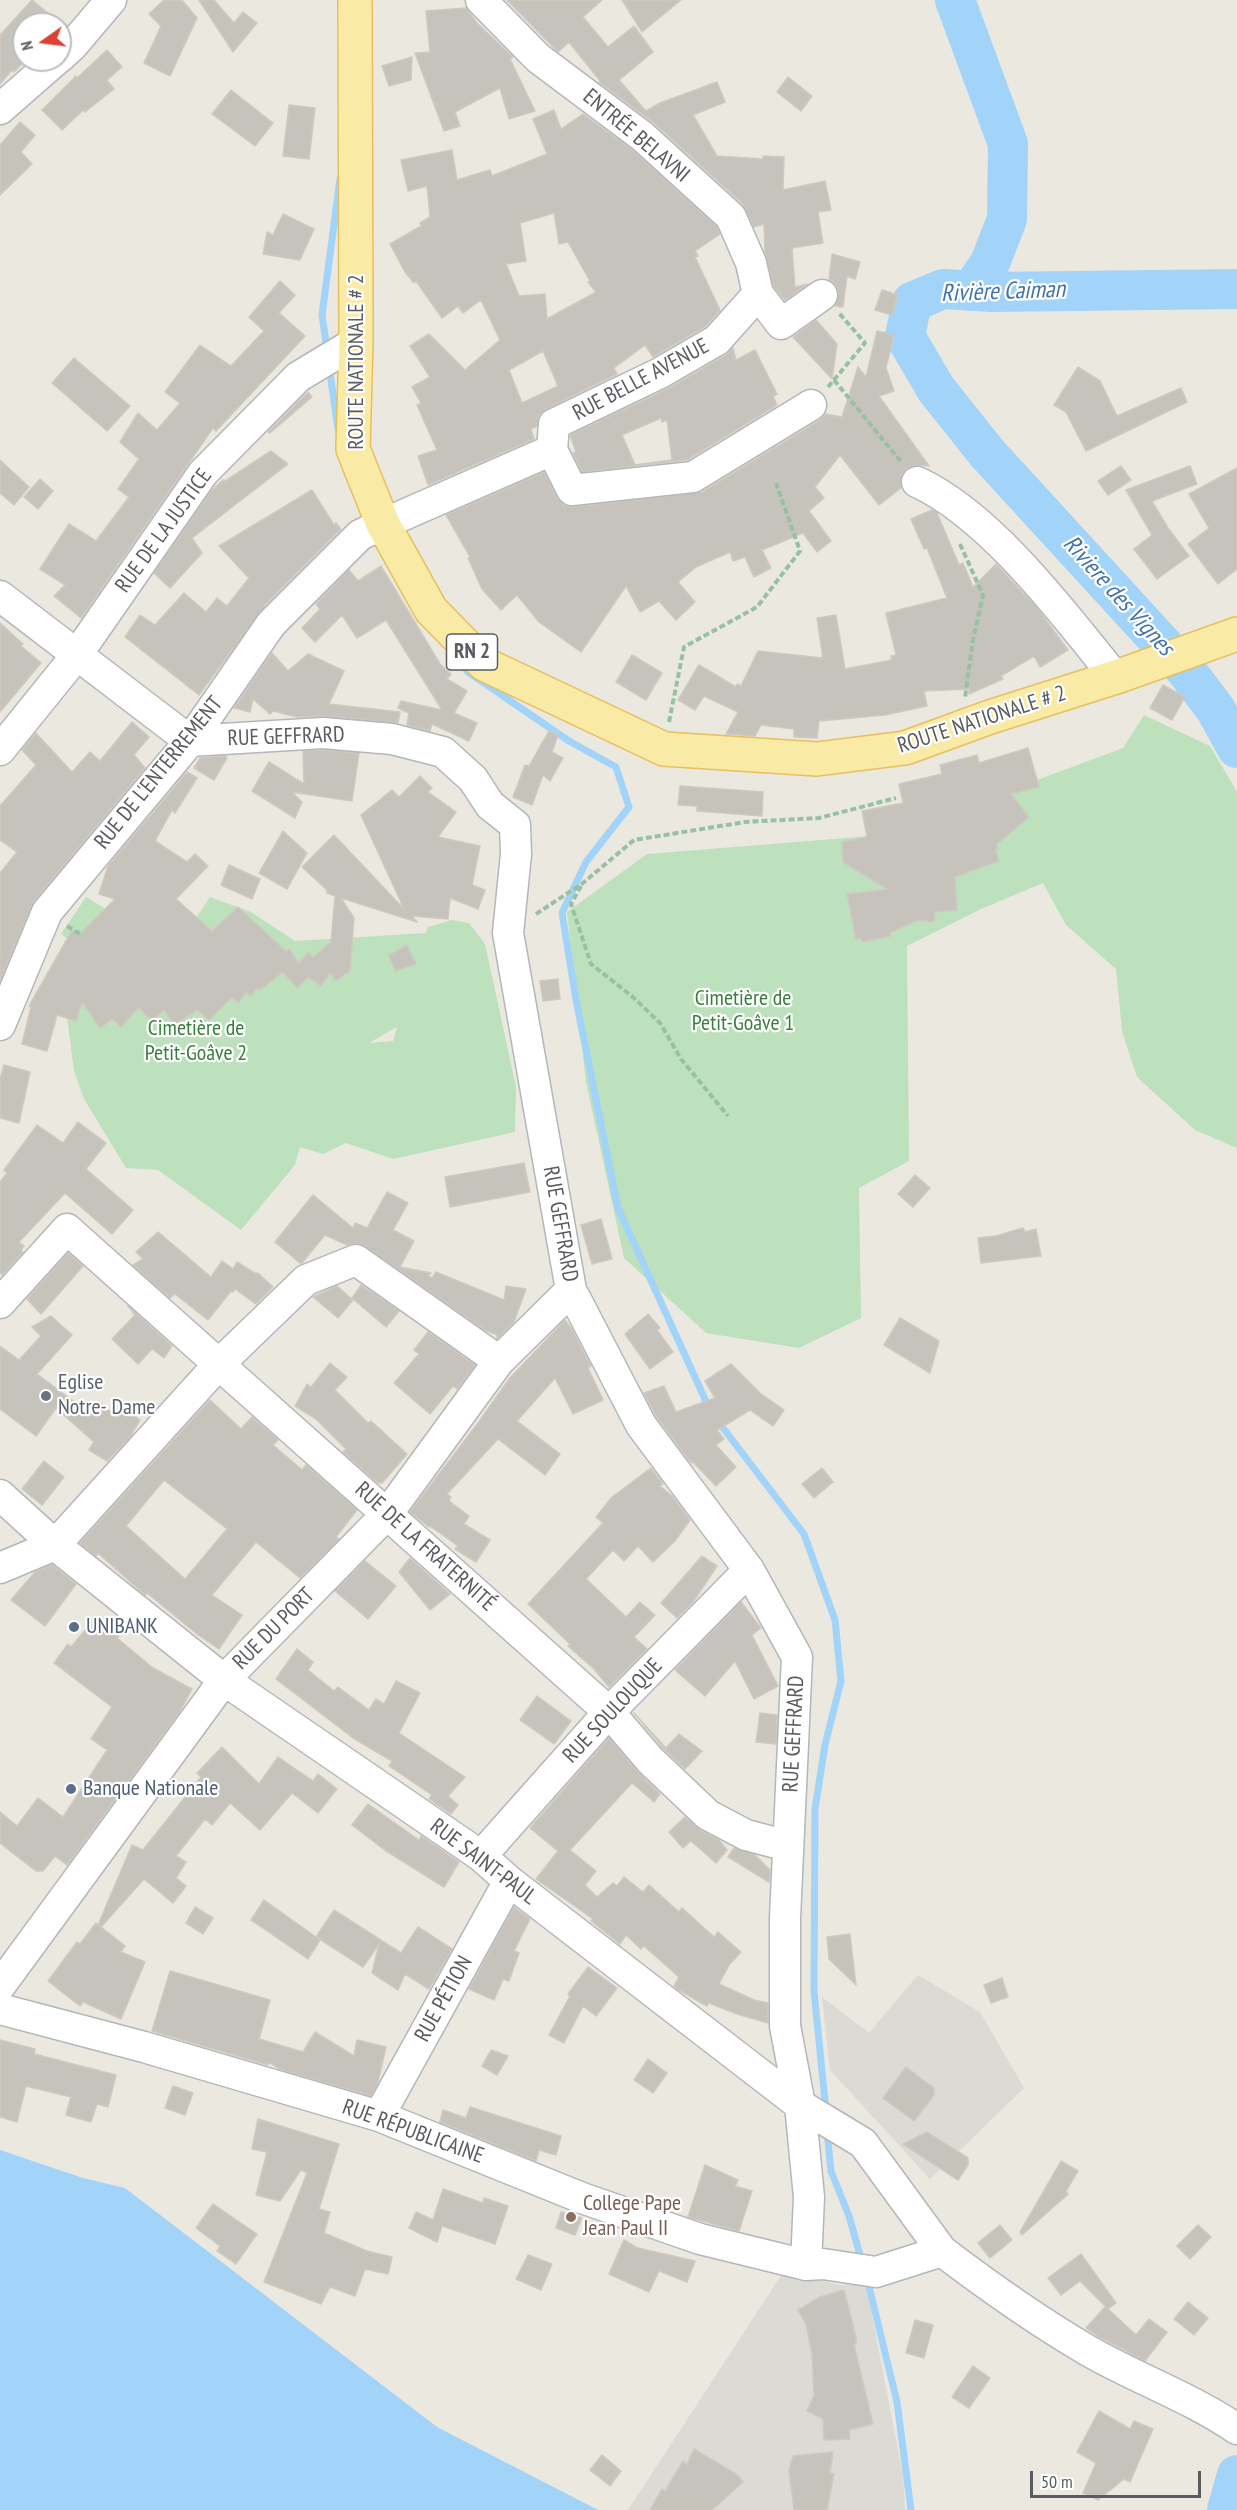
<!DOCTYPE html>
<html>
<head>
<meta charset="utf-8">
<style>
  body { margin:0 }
  #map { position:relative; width:1237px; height:2510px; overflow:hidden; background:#ebe8e0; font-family:"PT Sans Narrow",sans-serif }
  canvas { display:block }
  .north { position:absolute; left:12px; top:12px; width:60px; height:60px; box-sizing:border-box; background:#fff; border:2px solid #bdbebf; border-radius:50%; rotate:256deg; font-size:16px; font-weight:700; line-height:24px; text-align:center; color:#595c60 }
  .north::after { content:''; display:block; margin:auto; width:21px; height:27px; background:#dd4034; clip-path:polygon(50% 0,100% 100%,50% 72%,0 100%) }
  .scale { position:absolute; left:1030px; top:2471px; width:171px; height:27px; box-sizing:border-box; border:3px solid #595c60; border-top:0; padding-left:8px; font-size:18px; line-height:21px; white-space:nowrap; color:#595c60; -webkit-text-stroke:4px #fff; paint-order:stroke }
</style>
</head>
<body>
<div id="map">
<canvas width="1237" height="2510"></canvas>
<div class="north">N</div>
<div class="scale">50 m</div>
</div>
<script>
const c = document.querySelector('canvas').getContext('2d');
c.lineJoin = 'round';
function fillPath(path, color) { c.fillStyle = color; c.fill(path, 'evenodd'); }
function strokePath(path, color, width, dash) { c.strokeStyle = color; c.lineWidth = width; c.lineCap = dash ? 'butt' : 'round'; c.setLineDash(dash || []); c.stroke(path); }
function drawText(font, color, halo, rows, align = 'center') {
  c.font = font + ' "PT Sans Narrow",sans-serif'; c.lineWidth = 4.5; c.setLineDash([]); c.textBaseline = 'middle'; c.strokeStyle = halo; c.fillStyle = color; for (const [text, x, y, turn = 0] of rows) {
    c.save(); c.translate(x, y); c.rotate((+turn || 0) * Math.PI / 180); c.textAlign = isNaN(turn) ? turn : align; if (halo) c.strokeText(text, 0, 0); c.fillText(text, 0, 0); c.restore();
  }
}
fillPath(new Path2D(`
  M918,1975L980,2012L1024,2088L930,2179L830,2070L822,1997L869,2033Z
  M784,2271L840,2285L866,2284L903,2476L905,2510H628Z`), '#dcdad4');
fillPath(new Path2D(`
  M1144,715L1210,746L1237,792V1148L1195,1130L1137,1077L1122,1031L1116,969L1066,925L1043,883L981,909L907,946L909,1161L859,1188L861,1318L799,1348L706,1333L624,1258L586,1082L567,912L647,854L871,836L997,795L1123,748Z
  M86,897L104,908L196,918L210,897L251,912L295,941L426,933L428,927L452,920L469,923L485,944L516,1087L515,1132L393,1159L346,1143L323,1154L300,1147L295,1165L241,1230L158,1170L126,1168L84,1099L74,1071L66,1009L91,956L61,934ZM397,1027L393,1041L369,1043Z`), '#bde1bd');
fillPath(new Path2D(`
  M0,2150L83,2178L125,2188L437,2427L598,2510H0Z`), '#a2d3f9');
strokePath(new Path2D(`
  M327,349L322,315L340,179
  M329,366L338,429
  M460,662L468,672L569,741L616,767L629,807L586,862L562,913L576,1000L618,1208L709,1408
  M717,1420L804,1534L835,1620L841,1681L825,1745L815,1809L814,1991L826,2111
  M827,2131L831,2171L849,2216L862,2262
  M867,2278L897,2402L911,2510`), '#a2d3f9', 7);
strokePath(new Path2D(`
  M955,0L1008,144L1007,219L990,263L971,291
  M1237,289L992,292L943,289L912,302L905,336L936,389L987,453L1185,669L1216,710L1237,748
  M1227,2510L1237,2475`), '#a2d3f9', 40);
const building = new Path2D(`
  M32,0L61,24H24V62L14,72L12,70L0,84V35Z
  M164,0H182L197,18L170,76L144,63L161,26L149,14Z
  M199,0H214L234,23L243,12L257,23L233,52Z
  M507,0H602L583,17L608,47L634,26L653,52L619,80L646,111L660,103L717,82L725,102L693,115L717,156L763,159V156L784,157L783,190L825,181L831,210L818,212L823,243L792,248L795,287L808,284L785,300L774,287L765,253L764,224L754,227L743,204L654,123L599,82L600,81L569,42L558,52Z
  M622,0H681L642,32Z
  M466,8L477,23L513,57L510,59L535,111L509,119L500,88L455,112L460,126L444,131L415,53L430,52L426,11Z
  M107,50L122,67L107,80L114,89L85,112L83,110L62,130L42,110L76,76L77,78Z
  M412,57L411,80L389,86L382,66Z
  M788,77L812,96L801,111L777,92Z
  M231,90L273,123L255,146L212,114Z
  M289,105L315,108L309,159L283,156Z
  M554,110L561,129L583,114L631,149L717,227L720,234L695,251L698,256L695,257L720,310L706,326L653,357L645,345L614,368L617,374L546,409L539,415L537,426L531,429L534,439L428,485L418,456L437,450L417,405L421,403L412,387L430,377L410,346L429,334L465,370L500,340L481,300L463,313L458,306L442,318L416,281L414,283L405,272L390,244L421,226L420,223L430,217L427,186L408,191L401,160L452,150L457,180L490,170L492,176L547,154L533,119ZM554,213L559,244L568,242L590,281L588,282L596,292L547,319L545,294L519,296L506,264L526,261L520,223ZM543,351L558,386L522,403L509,370Z
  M20,122L35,135L21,152L32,164L0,195V145Z
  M283,214L314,229L300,260L263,254L267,232L273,235Z
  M832,254L860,262L855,279L847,276L843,307L835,306L839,293L836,285L829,279Z
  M280,281L295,295L279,313L305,336L216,431L213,428L81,618L54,596L65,585L40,569L69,524L96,541L129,497L118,489L139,459L120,442L138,413L157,430L180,403L165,392L200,345L231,366L264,331L249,317Z
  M882,290L898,295L892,315L875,310Z
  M816,320L837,344L832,379L793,337Z
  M877,331L894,335L886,368L894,391L879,396L929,466L916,465L908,468L902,474L901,488L879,505L840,455L815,487L824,498L809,511L831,541L817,552L803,533L762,550L771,568L754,577L745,557L733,561L730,552L696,567L678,582L695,602L676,620L659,601L640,612L626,586L581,652L539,622L517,595L501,610L482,589L468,558L470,557L446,515L544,472L557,498L563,505L573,507L702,492L820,420L826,414L842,417L858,367L866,377Z
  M733,348L736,360L755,350L777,394L773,396L777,405L687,460L582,472L573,453L576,452L570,435L669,388L726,355ZM661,418L662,422L667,420L672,460L635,465L622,435Z
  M74,358L130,406L107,431L52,383Z
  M1078,367L1100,381L1117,416L1181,388L1187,402L1086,451L1066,412L1054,405Z
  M308,392L312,397L270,433L268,432Z
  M271,451L288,464L192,538L202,553L170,588L154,573L211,491L223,480L225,481Z
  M0,460L29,487L14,505L0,493Z
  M1121,466L1131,480L1108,495L1098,481Z
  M1190,466L1197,484L1152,501L1168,528L1189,556L1157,579L1134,549L1152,535L1126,490Z
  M1237,468V569L1218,584L1188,544L1209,528L1189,494Z
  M40,479L53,491L38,509L24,497Z
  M312,490L334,525L336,523L341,529L265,605L199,695L125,637L140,615L155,625L184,593L206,612L217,598L227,606L249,578L219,546Z
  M932,510L937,513L959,565L963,563L973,587L996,564L1037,608L1068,650L1040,667L1034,656L1001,676L1003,679L969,694V689L924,691L927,706L885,715L819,721L817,738L794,737V729L761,725L755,736L726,734L738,712L704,696L695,710L678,700L699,665L736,687L737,684L741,686L758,651L823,658L817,618L836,615L845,669L892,660L891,656L896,655L886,613L947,598L927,548L924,549L911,519Z
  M381,566L440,664L451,674L447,679L467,691L454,713L477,723L469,741L432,724L430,731L407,725L409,713L398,708L401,701L442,710L386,620L357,638L342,615L315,642L302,628L320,609L316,604L349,570L358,581Z
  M0,623L23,644L21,646L41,663L0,712Z
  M272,653L288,671L308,654L344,671L329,704L400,712L398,723L324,716L297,717L273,711L270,714L253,699L250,712L234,708Z
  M632,655L662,673L646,700L616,682Z
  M1163,685L1185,697L1172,720L1150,708Z
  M132,722L149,737L134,755L145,768L34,901L0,980V873L17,852L0,840V806L36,765L22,750L36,733L72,772L90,752L100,761Z
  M549,731L558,735L552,752L563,758L550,781L543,775L532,805L513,797L525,765L529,766Z
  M1028,748L1039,787L1011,794L1029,817L996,845L998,849H995L999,861L955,877L957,910L935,912L934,922L918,920L890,933L891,936L862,942L861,938L856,940L847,894L887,889L843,862L842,842L867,837L862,811L903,803L899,784L942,774L940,765L977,755L979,763Z
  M323,750L359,753L352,801L292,792L302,802L295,818L252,791L269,762L304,784L303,751Z
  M225,756L227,758L214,780L194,768L200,758Z
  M187,772L197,778L175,813L172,810L155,841L187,862L195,854L208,866L176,899L212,931L238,907L286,951L289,949L299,963L308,953L313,957L331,942L335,896L327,893V890L302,867L334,835L404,909L361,815L392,790L399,797L420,776L432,788L428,792L456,812L438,837L480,846L472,885L485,890L478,909L450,898L448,919L412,916L417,922L341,898L354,918L350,971L336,981L330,973L321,986L308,977L297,988L283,972L260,990L258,988L250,996L246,992L238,1003L232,997L209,1020L197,1010L174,1025L164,1010L151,1021L139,1007L121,1027L113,1019L100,1028L82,1002L76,1021L57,1015L47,1051L22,1044L31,1007L29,1006L72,930L79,935L115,899L99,894L108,866Z
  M680,786L763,792L762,816L697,811V806L678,805Z
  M283,831L307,853L287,889L259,873Z
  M229,865L260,879L252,899L221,885Z
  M407,945L416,964L395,971L389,955Z
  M558,979L560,999L543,1001L540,981Z
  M4,1065L30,1072L19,1123L0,1118V1079Z
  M78,1122L106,1143L86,1169L133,1210L112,1234L65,1193L19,1242L24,1246L21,1250L23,1252L2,1275L0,1272V1182L7,1173L4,1170L37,1125L63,1143Z
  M524,1163L530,1192L450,1207L445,1177Z
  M915,1175L930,1188L913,1207L898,1194Z
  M387,1192L408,1203L393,1230L414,1241L400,1267L431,1273L428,1276L432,1278L436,1272L504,1300L506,1286L526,1289L514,1322L497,1339V1335L485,1330L365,1246L357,1243L347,1245L325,1235L301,1264L275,1242L313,1195L353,1228L355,1223L367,1228Z
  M601,1219L612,1259L592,1264L581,1225Z
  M1023,1228L1025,1232L1036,1229L1041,1256L981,1263L978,1238L996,1236Z
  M158,1232L211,1277L222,1261L233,1269L237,1262L256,1274L258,1273L273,1287L256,1304L235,1289L233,1292L231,1291L208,1320L175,1294L170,1298L133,1265L143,1259L136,1252Z
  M68,1253L83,1266L41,1314L27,1299Z
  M361,1285L399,1311L386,1327L352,1298Z
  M337,1286L353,1300L338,1318L313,1297Z
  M128,1306L172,1346L164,1358L152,1349L138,1364L112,1339L135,1315Z
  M648,1314L660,1328L657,1330L673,1352L650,1369L625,1334Z
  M51,1316L72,1335L37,1374L88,1412L98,1401L118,1418L124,1409L140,1420L130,1437L107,1461L89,1450L94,1442L56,1408L36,1436L0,1409V1346L19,1360L41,1336L32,1327Z
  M900,1318L939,1341L930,1373L884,1345Z
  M565,1320L571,1328L591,1366L588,1368L603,1400L573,1414L555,1378L517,1421L560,1454L545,1475L498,1439L447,1494L451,1497L449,1501L469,1516L464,1524L490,1540L476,1562L455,1549L458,1546L430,1526L429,1527L410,1512L478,1423L509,1379Z
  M428,1332L475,1365L457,1389L453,1386L430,1414L394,1383L419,1354L414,1350Z
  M330,1363L347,1377L335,1390L368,1423L371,1421L407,1454L382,1483H378L343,1452L346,1449L316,1419L295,1406L307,1384L311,1387Z
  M731,1364L760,1393L784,1410L773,1426L750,1410L717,1430L724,1439L716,1445L736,1467L716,1486L693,1462L691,1463L656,1416L644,1393L664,1386L676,1412L715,1398L705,1381Z
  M210,1400L241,1429L252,1417L278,1440L273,1445L302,1470L306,1465L357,1510L336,1537L339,1539L300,1578L256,1542L212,1595L242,1615L219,1649L197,1634L147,1593L145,1595L98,1553L96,1556L80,1543ZM164,1480L227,1529L185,1579L126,1526Z
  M44,1461L64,1477L42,1505L22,1489Z
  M651,1468L663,1484L660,1486L672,1496L690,1520L675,1541L653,1562L638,1546L624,1561L613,1550L586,1579L626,1617L640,1602L655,1615L634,1637L647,1649L609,1687L593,1668L568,1646L570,1644L528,1604L603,1523L596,1517L612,1497Z
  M822,1468L833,1482L814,1498L802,1484Z
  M702,1556L717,1566L693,1602L677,1618L661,1603Z
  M410,1558L450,1594L430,1610L399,1572Z
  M365,1561L396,1586L368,1619L335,1591Z
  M52,1565L76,1584L45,1626L11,1600L35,1572Z
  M741,1602L761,1628L752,1635L778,1686L754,1699L735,1661L705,1696L675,1670Z
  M96,1617L119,1636L117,1638L153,1668L192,1689L180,1711L67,1865L55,1856L43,1871H36L0,1843V1812L17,1826L38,1798L63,1817L107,1750L91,1739L112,1707L54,1663L68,1644L71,1647Z
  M297,1649L313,1662L308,1670L334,1691L338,1687L369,1710L376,1699L384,1704L396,1681L420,1693L399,1733L465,1777L448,1796L458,1805L451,1814L429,1799L432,1795L389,1766L392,1761L353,1738L276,1679Z
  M537,1696L571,1721L554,1744L520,1720Z
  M634,1713L666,1748L679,1734L702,1751L685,1769L663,1748Z
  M760,1713L777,1715L776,1744L756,1742Z
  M609,1738L637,1771L660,1794L654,1802L632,1783L570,1850L596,1871L585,1885L597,1897L613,1883L617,1886L624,1877L643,1892L649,1885L679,1912L682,1908L714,1937L718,1932L741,1952L729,1965L719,1984L754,2000L768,2003V2023L737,2014L709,2003L707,2006L677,1989L674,1986L679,1977L644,1946L641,1949L626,1935L620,1944L591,1921L593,1919L536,1879L558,1851L530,1828Z
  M222,1747L259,1784L278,1757L313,1781L318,1774L337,1789L318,1813L292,1793L260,1830L230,1803L212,1825L205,1819L176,1856L186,1862L176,1878L186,1886L173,1903L144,1879L101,1927L98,1925L132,1845L143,1850L201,1777L197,1773Z
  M368,1804L419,1840L421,1836L459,1862L444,1887L386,1851L352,1825Z
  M685,1817L700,1830L719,1840L727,1850L716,1863L691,1841L683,1848L669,1832Z
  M734,1848L755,1855L770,1870L769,1882L728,1857Z
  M264,1900L316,1937L334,1910L401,1953L418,1927L452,1949L429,1989L405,1974L398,1990L372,1973L379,1944L363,1967L318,1938L320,1940L308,1959L251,1920Z
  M195,1907L213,1918L203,1934L186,1923Z
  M514,1907L530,1919L514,1951L519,1953L509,1981L503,1979L494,2000L469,1989Z
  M96,1923L125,1946L121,1952L145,1962L121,2019L83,2002L80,2006L48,1981L77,1942L80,1944Z
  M850,1934L856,1985L829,1959L827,1937Z
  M588,1967L617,1988L596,2016L583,2006L564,2043L549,2035L570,1996L568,1994Z
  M170,1971L270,2000L259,2039L303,2052L315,2032L354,2056L357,2040L386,2047L378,2082L371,2096L279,2069L269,2062L268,2065L152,2031Z
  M1002,1978L1008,1997L991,2003L984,1985Z
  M0,2040L35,2049L34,2054L116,2075L108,2107L97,2104L91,2122L66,2115L71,2097L26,2086L17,2122L0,2117Z
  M491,2050L508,2056L497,2075L482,2066Z
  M648,2059L667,2073L653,2093L634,2080Z
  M906,2067L934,2088V2095L914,2121L883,2098Z
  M173,2086L193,2093L185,2115L165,2108Z
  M470,2107L561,2136L556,2155L539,2150L536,2161L440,2122L443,2110L466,2118Z
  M258,2119L339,2144L319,2209L330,2212L324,2233L367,2251L392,2257L388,2274L365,2269L355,2296L330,2287L321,2304L264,2282L307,2173L301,2170L280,2201L256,2195L267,2152L252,2149Z
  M927,2132L968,2158V2165L958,2180L903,2144Z
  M1061,2161L1078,2171L1066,2191L1068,2194L1022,2235L1020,2232Z
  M705,2165L738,2180L735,2186L752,2191L739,2231L688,2217Z
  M443,2189L483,2203L484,2198L508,2206L495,2244L442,2226L437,2242L409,2228L416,2212L433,2220Z
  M213,2204L257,2234L236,2264L217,2251L220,2246L196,2228Z
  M561,2212L582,2218L575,2235L556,2228Z
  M1000,2225L1012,2240L990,2258L978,2243Z
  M1198,2225L1211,2237L1190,2259L1177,2246Z
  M624,2240L638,2248L695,2261L687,2282L659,2271L649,2292L609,2274Z
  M1081,2254L1116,2303L1108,2309L1136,2335L1149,2319L1167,2332L1145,2361L1096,2335L1086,2328L1105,2307L1107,2308L1080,2281L1061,2295L1048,2278Z
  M528,2255L552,2264L541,2290L516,2279Z
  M844,2290L856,2337V2344L854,2345L873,2424L849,2430L850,2439L824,2440L823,2419L807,2411L814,2395L812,2354L806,2324L798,2310L820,2297Z
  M1188,2302L1208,2318L1194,2335L1174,2319Z
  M915,2320L933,2325L924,2358L906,2353Z
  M973,2366L990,2378L969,2408L952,2397Z
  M1099,2411L1130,2429L1134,2421L1153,2429L1130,2482L1124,2479L1098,2500L1083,2493L1096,2463L1077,2452Z
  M694,2449L736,2474L743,2482L712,2510H650L662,2489L665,2491L683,2461L687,2464Z
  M833,2452L830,2473L834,2474L827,2510H794L789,2470L793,2456Z
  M602,2455L621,2471L610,2486L590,2470Z`);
fillPath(building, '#c6c3bd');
strokePath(building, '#cfcabf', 1.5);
const minor = new Path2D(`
  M481,0L538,58L642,136L731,217L751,263L758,294
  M60,57L72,46L111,0
  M0,109L56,60
  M552,450L572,490L693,477L811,405
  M917,482C990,515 1065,615 1115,677
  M0,596L190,741L323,733L392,739L443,752L473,779L490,805L515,825L516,854L508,933L571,1290L641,1425L749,1570L797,1657L785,1918V2026L800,2105L809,2197L806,2265
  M0,750L76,656L203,473L298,377L356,342
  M0,1025L47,912L190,741L271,624L360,535L383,524L552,450L554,424L660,373L717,340L758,294L781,324L822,295
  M0,1303L67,1229L609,1712L650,1760L708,1815L746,1835L788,1846
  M0,1495L55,1545L224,1680L481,1856L509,1881L800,2105L863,2143L942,2251
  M0,1568L55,1545L218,1365L306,1280L356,1260L499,1361
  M481,1856L609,1712L749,1570
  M0,1986L224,1680L388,1513L499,1361L571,1290
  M0,2009L144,2047L379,2116L582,2198L700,2239L806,2265L823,2264L876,2272L942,2251C988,2286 1036,2320 1087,2350C1135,2378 1190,2397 1237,2429
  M379,2116L509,1881`);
const major = new Path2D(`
  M355,0L356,342L353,449L383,524L431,610L484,664L664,749L817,759L905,748L990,717L1122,675L1237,634`);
strokePath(minor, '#b3b6ba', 33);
strokePath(major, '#e7bf5c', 36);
strokePath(new Path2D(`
  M834,380L902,463
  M828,387L865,343L839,313
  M960,544L983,595L973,640L965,698
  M669,722L684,647L757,607L800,551L776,483
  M581,886L571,904L591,964L633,997L660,1023L681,1059L728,1116
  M536,914L583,883L634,840L745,822L819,818L896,798
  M67,926L82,935`), '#97c1a3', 4, [6, 3]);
strokePath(minor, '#fff', 30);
strokePath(major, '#f9eba6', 33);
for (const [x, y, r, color] of [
  [46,1396,6,"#6b7280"],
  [74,1627,6,"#5c6f8a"],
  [71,1789,6,"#5c6f8a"],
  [571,2217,6,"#8d6e63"]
]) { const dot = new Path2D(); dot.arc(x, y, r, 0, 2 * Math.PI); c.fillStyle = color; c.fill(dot); strokePath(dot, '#fff', 2); }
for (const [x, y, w] of [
  [472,652,51]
]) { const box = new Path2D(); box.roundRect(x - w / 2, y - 18, w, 36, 4.5); c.fillStyle = '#fff'; c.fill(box); strokePath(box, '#595c60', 1.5); }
drawText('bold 21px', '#595c60', null, [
  ["RN 2",472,652]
]);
drawText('22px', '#595c60', '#fff', [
  ["ENTRÉE BELAVNI",636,136,40],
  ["ROUTE NATIONALE # 2",357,362,-90],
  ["RUE BELLE AVENUE",641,380,-28],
  ["RUE DE LA JUSTICE",164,531,-54],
  ["ROUTE NATIONALE # 2",982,720,-18],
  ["RUE GEFFRARD",286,737,-2],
  ["RUE DE L'ENTERREMENT",159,773,-51],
  ["RUE GEFFRARD",560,1224,80],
  ["RUE DE LA FRATERNITÉ",425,1547,42],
  ["RUE DU PORT",274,1629,-45],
  ["RUE SOULOUQUE",613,1711,-47],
  ["RUE GEFFRARD",794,1734,-87],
  ["RUE SAINT-PAUL",483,1862,37],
  ["RUE PÉTION",444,1999,-61],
  ["RUE RÉPUBLICAINE",413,2132,20]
]);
drawText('22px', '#397f3c', '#fff', [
  ["Cimetière de",743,999],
  ["Petit-Goâve 1",743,1024],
  ["Cimetière de",196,1029],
  ["Petit-Goâve 2",196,1054]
]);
drawText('22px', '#5b616d', '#fff', [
  ["Eglise",58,1383],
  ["Notre- Dame",58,1408]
], 'left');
drawText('22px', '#4e5e75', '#fff', [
  ["UNIBANK",86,1627],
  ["Banque Nationale",83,1789]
], 'left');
drawText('22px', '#785e54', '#fff', [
  ["College Pape",583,2204],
  ["Jean Paul II",583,2229]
], 'left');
drawText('italic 24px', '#4274a9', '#fff', [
  ["Rivière Caiman",1003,292,-2],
  ["Riviere des Vignes",1118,596,48]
]);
</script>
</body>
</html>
